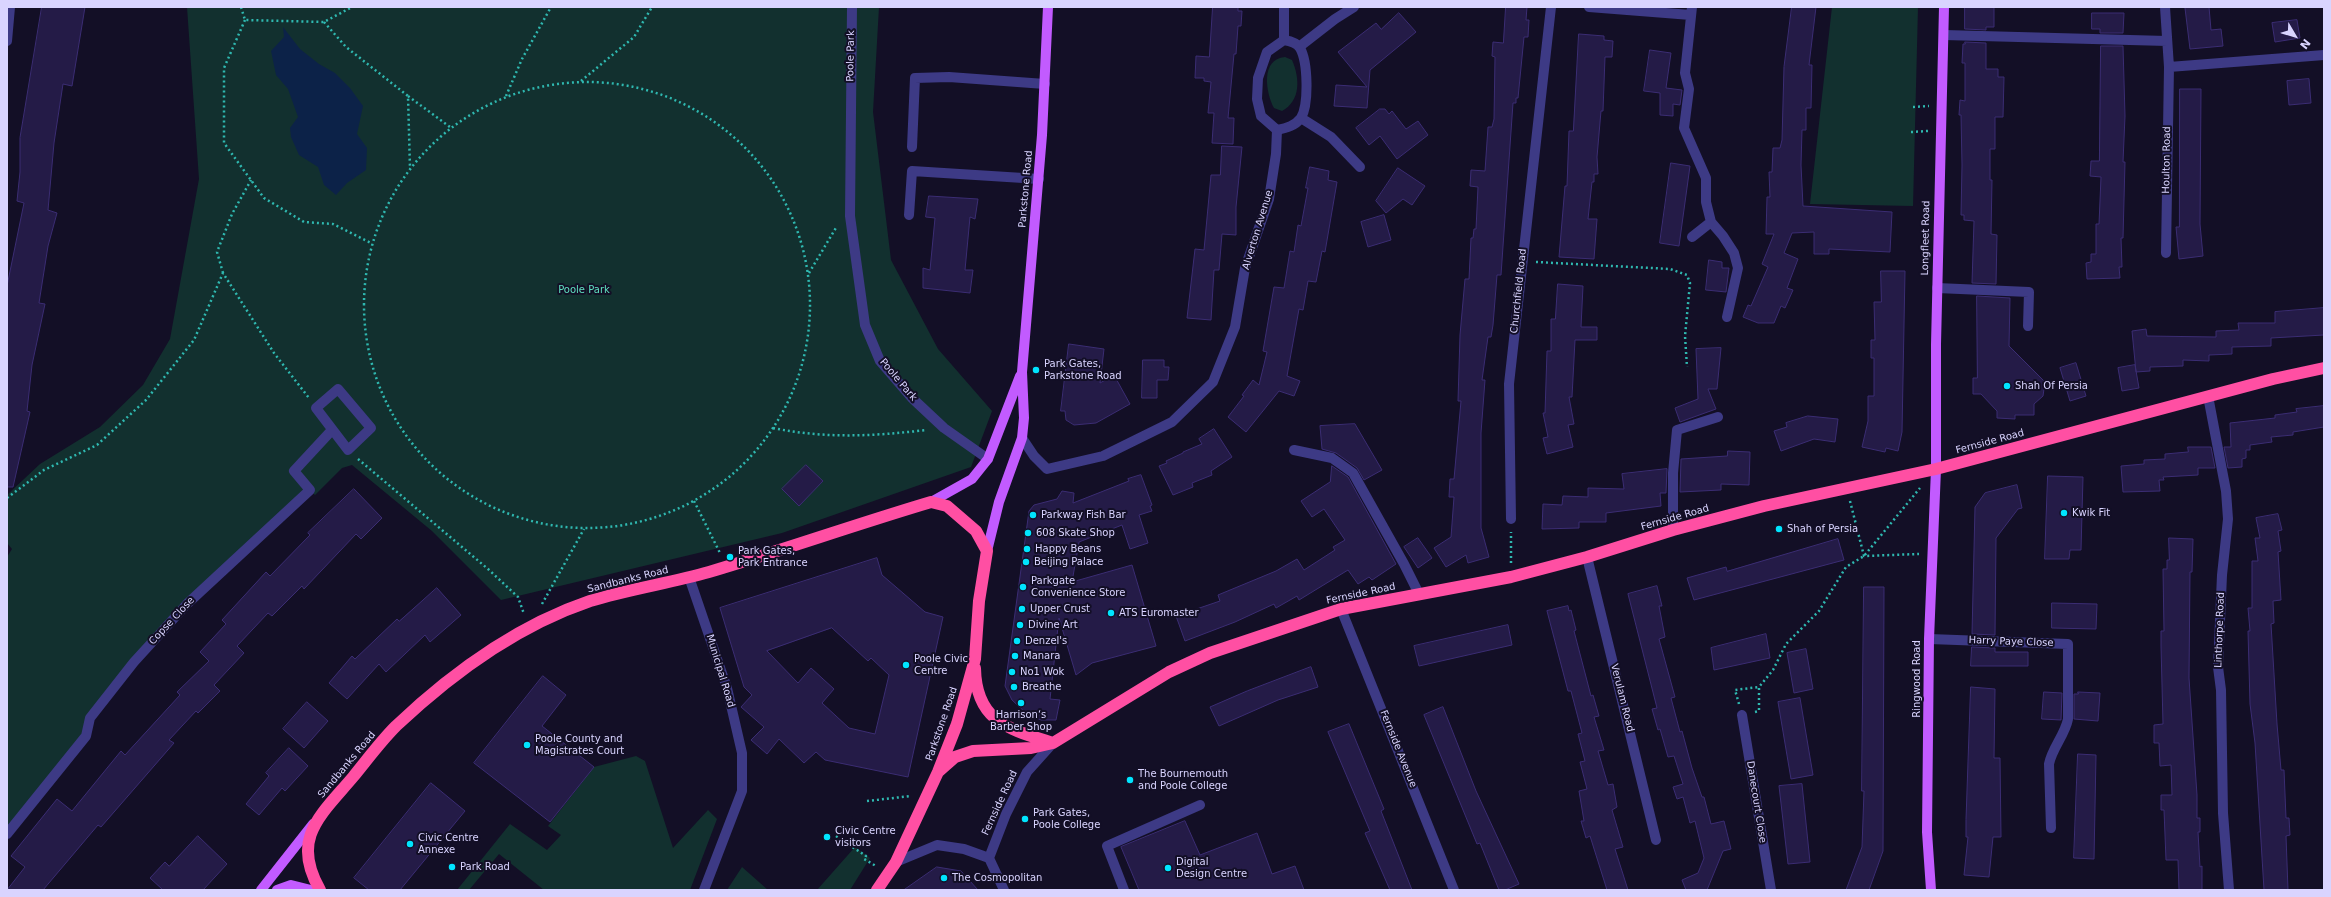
<!DOCTYPE html>
<html>
<head>
<meta charset="utf-8">
<style>
  body { margin:0 }
  #map { position:relative; width:2331px; height:897px; overflow:hidden; background:#130f26; font-family:"DejaVu Sans",sans-serif }
  canvas { display:block }
  .frame { position:absolute; inset:0; border:8px solid #d9d4ff; pointer-events:none }
  .north { position:absolute; left:2275px; top:16px; width:40px; height:40px; -webkit-text-stroke:3px #130f26; paint-order:stroke; rotate:128deg; font-size:11px; font-weight:700; line-height:16px; text-align:center; color:#d9d4ff }
  .north::after { content:''; display:block; margin:auto; width:14px; height:18px; background:#d9d4ff; clip-path:polygon(50% 0,100% 100%,50% 72%,0 100%) }
</style>
</head>
<body>
<div id="map">
<canvas width="2331" height="897"></canvas>
<div class="frame"></div>
<div class="north">N</div>
</div>
<script>
const c = document.querySelector('canvas').getContext('2d');
c.lineJoin = 'round';
function fillPath(path, color) { c.fillStyle = color; c.fill(path, 'evenodd'); }
function strokePath(path, color, width, dash) { c.strokeStyle = color; c.lineWidth = width; c.lineCap = dash ? 'butt' : 'round'; c.setLineDash(dash || []); c.stroke(path); }
function drawText(font, color, halo, rows, align = 'center') {
  c.font = font + ' "DejaVu Sans",sans-serif'; c.lineWidth = 4; c.setLineDash([]); c.textBaseline = 'middle'; c.strokeStyle = halo; c.fillStyle = color; for (const [text, x, y, turn = 0] of rows) {
    c.save(); c.translate(x, y); c.rotate((+turn || 0) * Math.PI / 180); c.textAlign = isNaN(turn) ? turn : align; if (halo) c.strokeText(text, 0, 0); c.fillText(text, 0, 0); c.restore();
  }
}
fillPath(new Path2D(`
  M187,7H879L873,112L891,260L938,349L992,411L971,467L782,533L501,600L432,531L352,465L342,468L315,495L310,490L187,604L90,718L85,736L7,834V557L12,549L7,543V495L40,464L100,427L143,385L170,339L199,179Z
  M1832,7H1918L1913,206L1810,204Z
  M1285,57L1292,60C1300,78 1301,101 1282,111L1274,108C1266,93 1260,59 1285,57Z
  M636,756L645,761L673,848L708,810L717,819L690,890H544L499,854L469,890H457L510,824L547,850L561,835L548,826L594,767Z
  M855,847L870,858L850,890H817Z
  M742,867L768,890H727Z`), '#12302f');
fillPath(new Path2D(`
  M283,27L300,49L319,64L335,73L350,88L363,106L357,134L367,148L366,170L347,183L336,195L324,185L318,167L299,155L291,137L290,128L298,117L288,89L276,75L271,51L284,37Z`), '#0c2248');
const building = new Path2D(`
  M42,7H85L72,86L63,84L54,143L48,210L57,213L48,246L39,303L45,304L32,365L27,411L30,412L13,487H7V286L24,203L17,201L20,172V138Z
  M1213,7H1238V11H1242L1241,26H1238L1236,54H1234L1228,118H1234L1233,144L1212,143L1214,113H1208L1211,82L1204,81V78H1195L1196,56L1209,57Z
  M1506,7H1527L1526,20H1529L1528,37H1524L1518,98H1516V103H1513L1501,275H1497L1493,325L1491,337H1488L1482,380H1485L1481,433V528L1489,557L1468,563L1466,555L1446,567L1434,548L1451,537L1454,497H1449L1450,479H1454L1461,401H1458L1460,335L1465,279H1469L1471,238H1473L1474,229H1476L1478,187L1470,186L1471,170L1485,171L1488,127H1492L1494,119L1495,57L1492,56L1493,42L1503,43Z
  M1792,7H1816L1809,65H1812L1811,108H1806V130H1802L1801,165L1803,206L1892,212L1890,252L1829,249V254H1814V232L1792,233L1784,253L1798,259L1787,288L1793,290L1785,308L1781,306L1774,323H1758L1743,317L1748,305L1751,306L1768,267L1762,264L1774,234H1766L1767,197H1770L1769,172H1772L1773,148H1780L1782,140L1784,67Z
  M1965,7H1994V27H1986V30L1965,29Z
  M2202,7H2209L2211,30L2221,29L2223,46L2190,49L2185,8Z
  M1399,13L1416,32L1370,70L1367,108L1334,106L1336,85L1367,87L1338,52L1376,23L1381,29Z
  M2092,13H2124L2123,33H2100V29H2092Z
  M2297,20L2300,38L2275,42L2272,23Z
  M1579,34L1604,36V40L1613,41L1612,57H1605L1603,111H1601L1597,157L1598,174H1594V182H1592L1588,219H1597L1594,259L1559,257L1565,186H1567L1569,131H1573Z
  M1965,42L1986,43V69H1998V77H2004L2003,117H1995V149H1990V180H1992L1991,234L1997,235L1996,284L1972,283L1974,221L1964,220V215H1961L1962,165L1961,115H1959L1960,100L1965,101V63H1962L1963,44H1965Z
  M2101,46H2123L2125,116L2123,162H2125L2123,238H2121L2122,267H2119L2120,278L2087,279L2086,263L2091,262V254H2096V224H2099L2101,177L2090,176L2091,161H2099Z
  M1650,50L1671,53L1666,88L1682,90L1680,105L1673,104V116L1660,115V93L1644,91Z
  M2309,79L2311,103L2289,105L2287,81Z
  M2180,89H2201L2200,224L2203,256L2179,259L2176,227H2179Z
  M1380,109H1385L1389,114L1392,111L1406,129L1418,121L1428,135L1397,159L1380,136L1369,145L1356,128Z
  M1222,146L1242,147L1236,207V235L1222,234L1219,270H1214L1211,320L1187,318L1195,249L1204,250L1211,175H1220Z
  M1671,163L1690,166L1679,246L1660,243Z
  M1310,167L1329,171L1328,180L1337,182L1325,252L1322,251L1316,282L1308,281L1303,310L1299,309L1287,376L1300,381L1294,396L1279,391L1246,432L1228,417L1244,396L1242,395L1253,380L1259,385L1267,352L1263,351L1274,287L1284,288L1290,251L1294,252L1298,225L1301,226L1308,188H1306Z
  M1398,168L1425,186L1412,205L1403,199L1386,213L1376,201Z
  M929,196L978,199L975,219L970,217L965,270H973L970,293L923,288V268L930,270L935,218L926,217Z
  M1384,215L1391,240L1368,247L1361,222Z
  M1709,260L1722,262V268H1729L1726,292L1706,290Z
  M1881,271H1905L1902,432L1898,451L1886,448L1885,452L1862,447L1868,421V396H1874V358H1871V340H1875L1874,302H1881Z
  M1558,284L1583,286L1581,327H1597V340H1575L1572,397H1569L1574,424L1568,425L1573,447L1547,454L1543,438L1548,437L1543,413H1545L1547,351H1551V319H1555Z
  M1977,296L2010,298L2009,346L2045,382L2043,396L2034,404V415H2015V419L1997,418V411L1981,394H1973V378H1977Z
  M2324,308V335L2271,338V346L2232,347V354L2209,355V361L2183,360V366L2150,367V371L2136,372L2132,331L2146,329L2147,336L2216,337V331L2239,330L2238,323H2275V312Z
  M1069,344L1104,349L1100,383L1114,375L1130,404L1096,423L1074,425L1066,420L1065,411H1061Z
  M1721,348L1717,389H1708L1716,409L1680,422L1675,408L1698,399L1696,349Z
  M1143,360H1164V367H1169L1168,380H1157V398H1142Z
  M2076,363L2086,396L2070,401L2060,368Z
  M2135,365L2139,388L2122,391L2118,368Z
  M2324,406V427L2293,432V435L2271,437L2272,442L2250,445V450H2246V458L2242,459V467L2228,468L2224,447H2231L2230,423L2275,418V415L2297,412L2296,409Z
  M1808,416L1838,419L1835,442L1814,439L1781,451L1774,431L1787,427L1786,423Z
  M1355,424L1382,470L1364,480L1357,468L1336,453L1322,449L1320,426Z
  M1214,429L1232,457L1211,471L1212,475L1192,483L1193,487L1173,495L1159,466L1167,463L1166,461L1183,453V452L1202,444L1199,439Z
  M2188,447H2211L2215,468H2198V475L2163,477L2164,480H2159L2160,491L2123,492L2121,466L2144,464V460L2165,459V454L2188,452Z
  M1728,451L1750,452L1749,485L1721,484V490L1680,492L1681,459L1727,456Z
  M806,465L823,481L799,506L782,489Z
  M1332,466L1348,477L1396,564L1372,580L1369,577L1358,584L1348,570L1299,600L1297,596L1276,608L1274,604L1235,622L1185,641L1176,616L1220,601L1218,595L1276,571L1297,559L1304,570L1335,550L1333,547L1345,540L1324,509L1312,517L1301,501L1330,482Z
  M1667,469L1666,493H1660L1661,506L1606,513V522H1579V528L1542,529L1543,504L1562,505L1563,496L1588,497V488L1624,489L1622,474Z
  M1141,475L1152,505L1150,506L1152,511L1139,515L1148,543L1130,549L1122,525L1079,542L1072,582L1132,565L1156,646L1092,663L1076,675L1059,618L1050,699L1060,700L1056,720H1041L1027,714L1012,700L1005,686L1029,511L1034,505L1057,499L1062,491L1074,493L1073,503L1129,481L1128,479Z
  M2048,476L2083,477L2081,550H2070L2069,559H2045Z
  M2017,485L2022,508L2018,509L1996,538L1995,635L1972,634L1975,507L1985,493Z
  M354,489L382,518L361,539L356,534L304,589L302,586L272,616L268,613L237,646L244,653L214,685L220,691L198,713L196,711L169,740L174,743L101,827L98,825L43,890H7L25,867L11,856L57,799L72,811L121,751L125,755L180,695L177,692L209,661L200,652L226,624L222,620L266,572L270,576L310,535L308,533Z
  M2278,514L2282,530L2278,531L2281,551L2278,552L2281,600L2273,601L2274,623L2271,624L2277,724L2281,770H2284L2286,818H2289L2290,835L2286,836L2288,890H2264L2255,743L2250,704L2248,631H2250L2248,608H2252V561H2258L2255,538H2260L2256,518Z
  M1418,538L1432,558L1418,568L1404,547Z
  M2169,538L2193,539L2192,572H2190L2189,678L2197,795V818H2200V832H2198L2200,867L2202,866V890H2179L2178,860H2166L2164,810H2161V795H2172L2171,765L2160,766L2159,743H2154V725L2163,724L2161,646V631H2164L2163,569H2167V560H2169Z
  M1838,539L1844,560L1694,600L1687,578L1726,567L1727,571Z
  M877,558L882,575L925,612L943,617L908,777L825,760L816,752L804,763L779,739L767,754L751,740L764,727L741,707L752,695L744,687L720,608ZM832,628L868,661L871,658L889,675L875,734L849,728L822,703L834,689L811,668L798,683L767,651Z
  M1657,586L1662,606H1659L1665,637L1659,639L1675,697L1671,698L1680,732L1682,731L1692,768L1702,797H1704L1711,824L1724,821L1731,849L1723,851L1707,890H1686L1682,880L1698,873L1704,858L1695,821L1690,823L1683,797L1677,799L1673,787L1683,784L1674,756L1668,757L1660,729L1658,730L1652,709L1657,708L1628,594Z
  M1864,587H1884L1883,851L1869,890H1846L1862,847L1864,791H1862Z
  M437,588L461,615L430,642L425,635L386,672L379,664L347,699L329,683L352,656L355,659L397,619L399,621Z
  M2052,603L2097,604L2096,629L2052,628Z
  M1568,606L1569,611L1571,610L1576,630L1574,631L1591,696L1593,695L1599,716L1594,717L1604,750L1598,751L1608,785L1613,784L1617,807L1612,810L1623,847L1615,849L1628,890H1607L1590,836L1586,838L1581,821H1584L1579,791L1587,789L1580,762L1585,761L1578,734L1582,733L1571,691H1568L1547,611Z
  M1508,625L1512,645L1419,666L1414,646Z
  M1766,634L1770,658L1714,670L1711,648Z
  M1972,647L1995,648V652H2028V666H1971Z
  M1806,649L1813,689L1794,693L1787,653Z
  M1311,667L1318,687L1278,700L1219,726L1210,707L1247,691Z
  M543,676L566,695L542,726L594,767L550,822L474,763Z
  M1971,687L1995,689L1994,758H2000L2001,837H1993L1989,877L1964,875L1968,837H1966V820Z
  M2044,692L2062,693L2061,720L2042,719Z
  M2078,692L2100,693L2098,721L2074,719V694H2078Z
  M1800,698L1813,775L1791,779L1778,702Z
  M307,702L328,721L304,748L283,729Z
  M1443,707L1476,791L1519,884L1505,890H1499L1480,843L1477,844L1424,715Z
  M1349,724L1384,809L1381,811L1412,890H1390L1365,833L1370,831L1328,732Z
  M289,748L308,766L285,791L282,788L259,815L246,804L269,776L266,773Z
  M2078,754L2096,755L2094,859L2074,858Z
  M431,783L465,811L400,890H369L354,878Z
  M1802,784L1810,862L1788,864L1779,786Z
  M1185,821L1200,855L1257,833L1272,874L1295,866L1304,890H1139L1121,847Z
  M198,836L227,864L203,890H163L150,878L165,862L169,866Z
  M937,867L961,871L978,890H904Z`);
fillPath(building, '#241b47');
strokePath(building, '#3b2d73', 1);
strokePath(new Path2D(`
  M241,7L245,20L324,22L352,7
  M245,20L224,68V143L264,198L304,222L333,224L371,243
  M324,22L346,47L408,96L410,168
  M581,81L634,37L652,7
  M364 305a223 223 0 1 1 446 0a223 223 0 1 1-446 0Z
  M408,96L450,127
  M506,96L522,59L551,7
  M1913,107L1929,106
  M1911,132L1928,131
  M1536,262L1670,269L1687,275L1690,283L1685,336L1687,367
  M223,273L217,252L232,214L251,180
  M809,273L837,226
  M773,428C827,439 873,436 927,430
  M358,459L488,569L518,597L524,614
  M7,498L44,470L97,445L146,400L194,340L223,273L274,353L309,398
  M694,501L720,553
  M1850,501L1864,556L1919,554
  M1511,563V532
  M542,604L584,529
  M1739,704L1735,690L1759,687
  M1755,712L1759,711V687L1773,670L1786,644L1819,611L1846,567L1864,556L1920,488
  M867,801L911,796
  M836,836L866,856L864,859L876,866`), '#2fb8b0', 2.5, [2, 3]);
strokePath(new Path2D(`
  M852,7L850,216L865,325L880,361L912,398L944,428L988,459
  M1589,7L1691,15
  M1692,7L1685,73L1689,89L1684,128L1706,178V202L1711,222L1723,236L1734,253L1738,268L1727,317
  M2165,7L2169,67L2166,253
  M1944,35L2167,41
  M1284,40C1290,41 1297,43 1300,48C1308,62 1309,104 1301,118C1295,126 1286,128 1277,130L1261,116L1257,99L1258,78L1267,52Z
  M1284,40V7
  M7,41L10,7
  M1299,47L1335,19L1354,7
  M2169,67L2324,55
  M1301,118L1331,137L1360,167
  M912,147L915,78L949,77L1045,84
  M909,215L912,171L1039,179
  M1692,237L1711,222
  M1937,288L2029,292L2028,326
  M338,389L371,428L348,450L316,408Z
  M2208,396L2226,491L2228,519L2222,575L2218,667L2221,690L2223,813L2229,890
  M1022,438L1034,456L1047,469L1103,456L1172,422L1213,382L1235,327L1245,268L1269,199L1276,154L1277,130
  M1294,450L1332,458L1353,473L1404,564L1419,594
  M1511,519L1509,384L1551,7
  M1673,530V473L1677,430L1718,417
  M1587,557L1656,840
  M689,577L727,688L742,753V791L704,890
  M1341,609L1454,890
  M1929,639L2068,644V719C2065,735 2052,748 2049,764L2051,828
  M1742,715L1771,890
  M7,834L86,736L90,718L134,662L187,604L310,490L294,471L332,430
  M989,858L1006,814L1027,772L1053,743
  M896,862L937,845L964,849L989,858L1004,890
  M1124,890L1107,846L1200,805`), '#3d3a85', 10);
strokePath(new Path2D(`
  M931,502L972,479L988,459L1020,376
  M987,551L999,502L1022,438L1024,418L1022,372L1042,135L1048,7
  M261,890L313,824
  M277,890L291,885L311,890
  M1931,890L1927,832L1929,639L1936,469V344L1944,7`), '#c25bff', 10);
strokePath(new Path2D(`
  M975,668C976,722 1009,729 1053,743
  M938,772L955,757L973,751L1031,748L1053,743L1169,672L1210,653L1341,609L1511,577L1587,557L1673,530L1764,506L1936,469L2273,379L2324,368
  M320,890C290,838 321,815 353,777C367,760 380,742 396,726C452,673 516,626 590,601C629,589 670,583 709,572C783,550 857,524 931,502L947,506L976,531L987,551L979,601L975,659L957,724L938,772L896,862L877,890`), '#ff4fa3', 12);
for (const [x, y, r, color] of [
  [1036,370,4,"#00e5ff"],
  [2007,386,4,"#00e5ff"],
  [2064,513,4,"#00e5ff"],
  [1033,515,4,"#00e5ff"],
  [1779,529,4,"#00e5ff"],
  [1028,533,4,"#00e5ff"],
  [1027,549,4,"#00e5ff"],
  [730,557,4,"#00e5ff"],
  [1026,562,4,"#00e5ff"],
  [1023,587,4,"#00e5ff"],
  [1022,609,4,"#00e5ff"],
  [1111,613,4,"#00e5ff"],
  [1020,625,4,"#00e5ff"],
  [1017,641,4,"#00e5ff"],
  [1015,656,4,"#00e5ff"],
  [906,665,4,"#00e5ff"],
  [1012,672,4,"#00e5ff"],
  [1014,687,4,"#00e5ff"],
  [1021,703,4,"#00e5ff"],
  [527,745,4,"#00e5ff"],
  [1130,780,4,"#00e5ff"],
  [1025,819,4,"#00e5ff"],
  [827,837,4,"#00e5ff"],
  [410,844,4,"#00e5ff"],
  [452,867,4,"#00e5ff"],
  [1168,868,4,"#00e5ff"],
  [944,878,4,"#00e5ff"]
]) { const dot = new Path2D(); dot.arc(x, y, r, 0, 2 * Math.PI); c.fillStyle = color; c.fill(dot); strokePath(dot, '#130f26', 1.5); }
drawText('10px', '#d9d4ff', '#130f26', [
  ["Poole Park",851,56,-89],
  ["Houlton Road",2167,160,-89],
  ["Parkstone Road",1026,189,-85],
  ["Alverton Avenue",1258,230,-73],
  ["Longfleet Road",1926,238,-89],
  ["Churchfield Road",1519,291,-84],
  ["Poole Park",898,380,50],
  ["Fernside Road",1990,442,-15],
  ["Fernside Road",1675,518,-16],
  ["Sandbanks Road",628,580,-14],
  ["Fernside Road",1361,594,-12],
  ["Copse Close",172,621,-47],
  ["Linthorpe Road",2220,630,-88],
  ["Harry Paye Close",2011,642,2],
  ["Municipal Road",720,671,73],
  ["Ringwood Road",1917,679,-90],
  ["Verulam Road",1622,698,76],
  ["Parkstone Road",942,724,-71],
  ["Fernside Avenue",1398,749,68],
  ["Sandbanks Road",347,765,-50],
  ["Danecourt Close",1756,802,81],
  ["Fernside Road",1000,803,-65]
]);
drawText('10px', '#5fe0c0', '#130f26', [
  ["Poole Park",584,290]
]);
drawText('10px', '#d9d4ff', '#130f26', [
  ["Park Gates,",1044,364],
  ["Parkstone Road",1044,376],
  ["Shah Of Persia",2015,386],
  ["Kwik Fit",2072,513],
  ["Parkway Fish Bar",1041,515],
  ["Shah of Persia",1787,529],
  ["608 Skate Shop",1036,533],
  ["Happy Beans",1035,549],
  ["Park Gates,",738,551],
  ["Park Entrance",738,563],
  ["Beijing Palace",1034,562],
  ["Parkgate",1031,581],
  ["Convenience Store",1031,593],
  ["Upper Crust",1030,609],
  ["ATS Euromaster",1119,613],
  ["Divine Art",1028,625],
  ["Denzel's",1025,641],
  ["Manara",1023,656],
  ["Poole Civic",914,659],
  ["Centre",914,671],
  ["No1 Wok",1020,672],
  ["Breathe",1022,687],
  ["Harrison‘s",1021,715,"center"],
  ["Barber Shop",1021,727,"center"],
  ["Poole County and",535,739],
  ["Magistrates Court",535,751],
  ["The Bournemouth",1138,774],
  ["and Poole College",1138,786],
  ["Park Gates,",1033,813],
  ["Poole College",1033,825],
  ["Civic Centre",835,831],
  ["visitors",835,843],
  ["Civic Centre",418,838],
  ["Annexe",418,850],
  ["Digital",1176,862],
  ["Design Centre",1176,874],
  ["Park Road",460,867],
  ["The Cosmopolitan",952,878]
], 'left');
</script>
</body>
</html>
